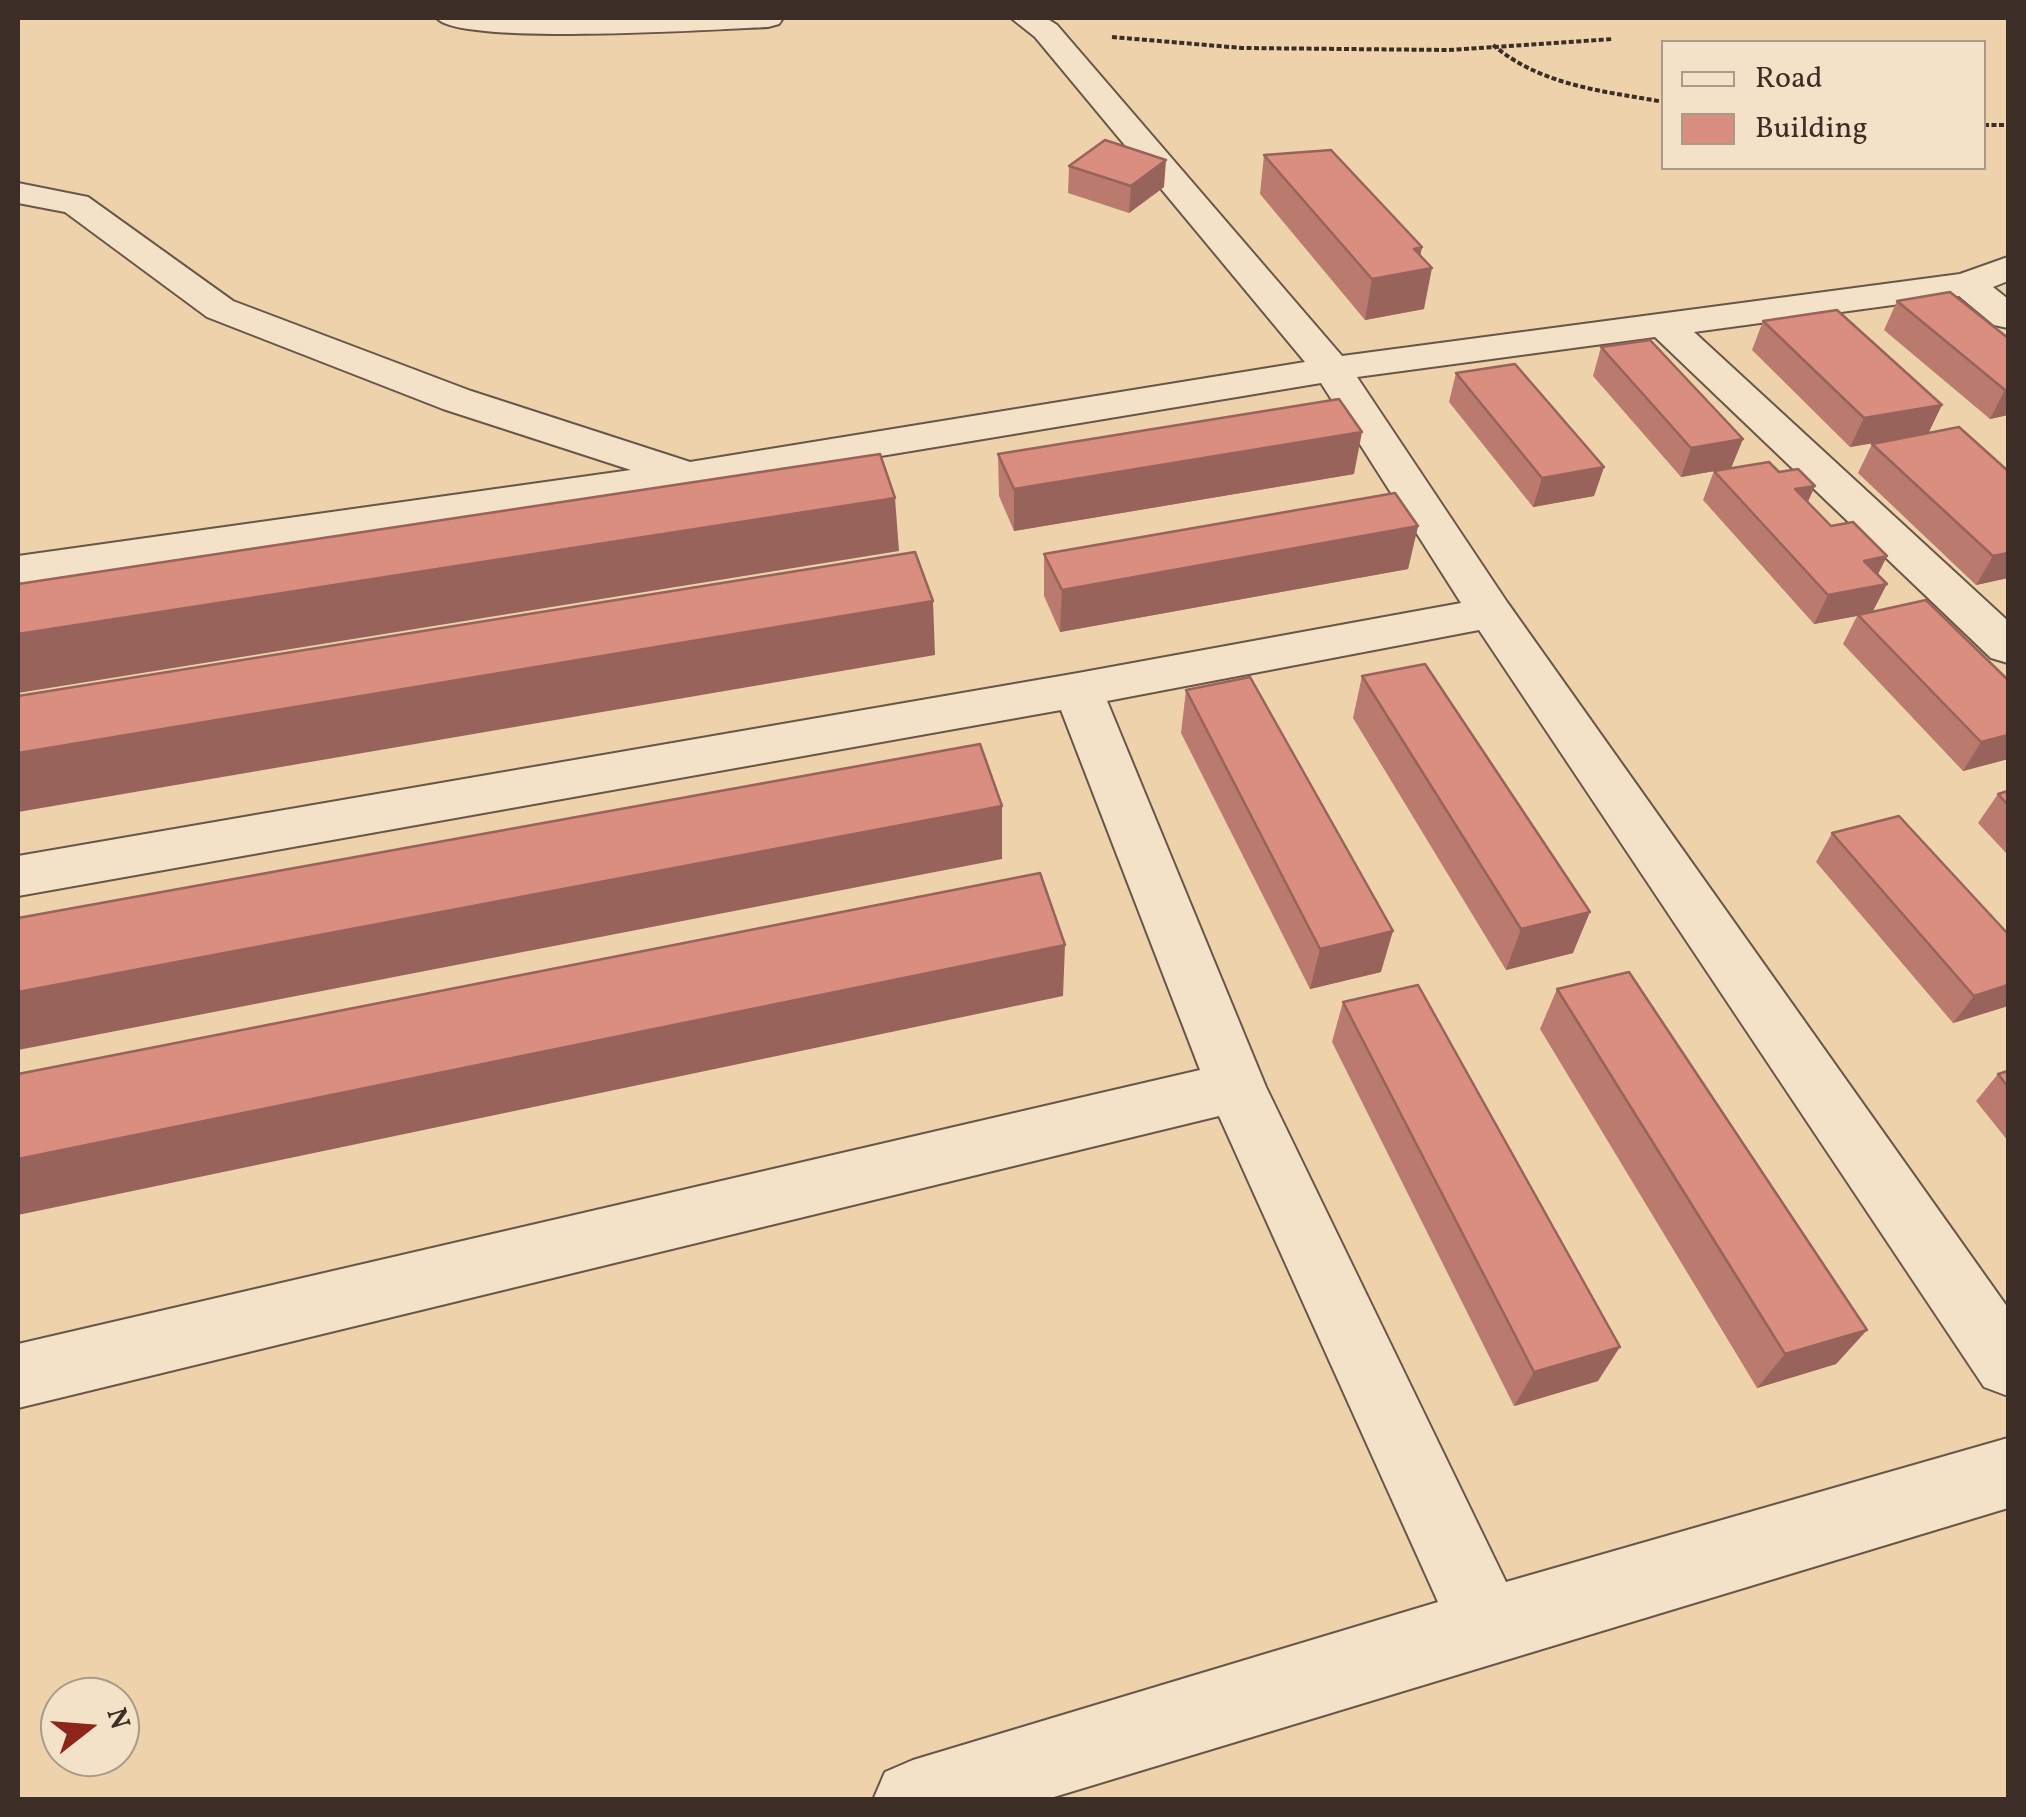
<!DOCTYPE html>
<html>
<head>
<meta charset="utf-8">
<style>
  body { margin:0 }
  #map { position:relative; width:2026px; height:1817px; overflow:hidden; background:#eed2ab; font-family:Vollkorn,serif }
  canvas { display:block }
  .frame { position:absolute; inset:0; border:20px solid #3c2d27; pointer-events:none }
  .legend { position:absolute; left:1661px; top:40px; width:325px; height:130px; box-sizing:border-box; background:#f4e2c8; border:2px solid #aa9a88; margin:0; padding:12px 18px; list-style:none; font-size:30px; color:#3c2d27 }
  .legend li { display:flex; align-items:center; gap:20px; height:50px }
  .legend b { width:50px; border:2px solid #aa9a88 }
  .north { position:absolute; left:40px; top:1677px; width:100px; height:100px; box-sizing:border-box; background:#f4e2c8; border:2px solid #aa9a88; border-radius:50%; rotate:73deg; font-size:28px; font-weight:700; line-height:40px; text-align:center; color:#3c2d27 }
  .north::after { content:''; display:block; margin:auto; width:35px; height:45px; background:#8f2418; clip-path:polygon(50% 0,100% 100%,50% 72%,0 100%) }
</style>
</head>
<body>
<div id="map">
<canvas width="2026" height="1817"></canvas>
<div class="frame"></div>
<ul class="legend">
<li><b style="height:12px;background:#f4e2c8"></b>Road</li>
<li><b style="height:28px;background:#d98e80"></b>Building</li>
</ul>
<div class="north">N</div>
</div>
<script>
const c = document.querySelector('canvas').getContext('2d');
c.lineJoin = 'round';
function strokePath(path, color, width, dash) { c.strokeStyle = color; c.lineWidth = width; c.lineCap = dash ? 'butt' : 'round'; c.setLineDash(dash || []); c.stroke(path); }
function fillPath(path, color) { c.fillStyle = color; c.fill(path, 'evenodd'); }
const street = new Path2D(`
  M437,18H783L779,24L768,27C721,29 457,46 437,18Z
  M1011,18H1046L1057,25L1342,356L1960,274L2008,257V281L1993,287L2008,299V328L1994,325L1959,296L1694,332L2008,621V663L1991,658L1655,337L1357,377L1507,602L2008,1308V1396L1984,1387L1479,630L1107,701L1266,1087L1506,1582L2008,1438V1508L1044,1800H873L885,1772L913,1760L1438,1602L1219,1116L18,1408V1344L1200,1070L1061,710L18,896V856L1078,673L1461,603L1321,383L688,488L18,584V556L631,470L443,409L207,317L65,212L18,203V183L88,197L233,301L471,391L690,462L1305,362L1035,37Z`);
strokePath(street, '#685648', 4);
strokePath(new Path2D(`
  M1112,37L1242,48L1449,50L1613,39
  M1493,45C1542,86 1603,91 1664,102
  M1984,125H2008`), '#3c2d27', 4, [5, 2.5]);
fillPath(street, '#f4e2c8');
fillPath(new Path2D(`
  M1264,155L1422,247L1420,256L1424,309L1365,320L1260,194Z
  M1069,166L1164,187L1129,213L1068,193Z
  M1897,301L2008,338V415L1990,419L1884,330Z
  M1763,321L1928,433L2008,578L1976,585L1858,473L1872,444L1897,439L1850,447L1752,350Z
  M1601,347L1743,439L1731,468L1681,477L1593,376Z
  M1456,373L1604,467L1594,496L1533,507L1449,402Z
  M998,454L1354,474L1014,531L999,496Z
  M1714,471L1808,502L1831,526L1887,556L1878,574L1873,612L2008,759L1963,771L1843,644L1857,616L1814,624L1703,500Z
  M1418,526L1408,569L1060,632L1044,596V554Z
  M1362,676L1573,953L1506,970L1353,718Z
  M1186,690L1381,972L1310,989L1181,733Z
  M2008,791V855L1978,823L1998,794Z
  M1832,833L2008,1006L1953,1023L1816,862Z
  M1557,989L1867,1330L1836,1364L1757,1388L1540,1029Z
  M1343,1002L1598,1381L1514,1406L1332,1042Z
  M2008,1071V1141L1976,1101L1998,1074Z`), '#bb7a6e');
fillPath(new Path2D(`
  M1166,160L1164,187L1129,213L1131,186Z
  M1422,247L1417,271L1432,268L1424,309L1365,320L1372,279L1414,249Z
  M2005,390H2008V415L1990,419Z
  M1942,405L1928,434L1850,447L1864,418Z
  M1362,432L1354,474L1014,531V489Z
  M1743,439L1731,468L1681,477L1691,448Z
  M1604,467L1594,496L1533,507L1542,478Z
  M1815,486L1802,515L1795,489Z
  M895,498L899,551L18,693V634Z
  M1418,526L1408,569L1060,632L1062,590Z
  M2008,553V578L1976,585L1993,556Z
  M1887,556L1872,586L1864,561Z
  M1887,584L1872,613L1814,624L1828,595Z
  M933,601L935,655L18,812V753Z
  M2008,735V759L1963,771L1981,742Z
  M1002,806V859L18,1050V992Z
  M1590,912L1573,953L1506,970L1521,929Z
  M1393,931L1381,972L1310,989L1320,949Z
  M1065,945L1063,996L18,1215V1159Z
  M2008,985V1006L1953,1023L1974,996Z
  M1867,1330L1836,1364L1757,1388L1785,1354Z
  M1620,1347L1598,1381L1514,1406L1534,1372Z`), '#98635a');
const building = new Path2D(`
  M1105,140L1166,160L1131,186L1069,166Z
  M1331,150L1422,247L1414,249L1432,268L1372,279L1264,155Z
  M1950,292L2008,338V390H2005L1897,301Z
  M1837,310L1942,405L1864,418L1763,321Z
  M1650,340L1743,439L1691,448L1601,347Z
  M1515,364L1604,467L1542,478L1456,373Z
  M1339,399L1362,432L1014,489L998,454Z
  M1959,427L2008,471V553L1993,556L1872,444Z
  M880,454L895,498L18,634V584Z
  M1769,462L1779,472L1798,469L1815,486L1795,489L1831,526L1853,522L1887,556L1864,561L1887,584L1828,595L1714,471Z
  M1395,493L1418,526L1062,590L1044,554Z
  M915,552L933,601L18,753V696Z
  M1926,600L2008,680V735L1981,742L1858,615Z
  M1425,664L1590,912L1521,929L1362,676Z
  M1250,677L1393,931L1320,949L1186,690Z
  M980,744L1002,806L18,992V918Z
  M2008,791V805L1998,794Z
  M1899,816L2008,934V985L1974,996L1832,833Z
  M1040,873L1065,945L18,1159V1074Z
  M1629,972L1867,1330L1785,1354L1557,989Z
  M1418,985L1620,1347L1534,1372L1343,1002Z
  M2008,1071V1087L1998,1074Z`);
fillPath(building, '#d98e80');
strokePath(building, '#98635a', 2.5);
</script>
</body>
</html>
